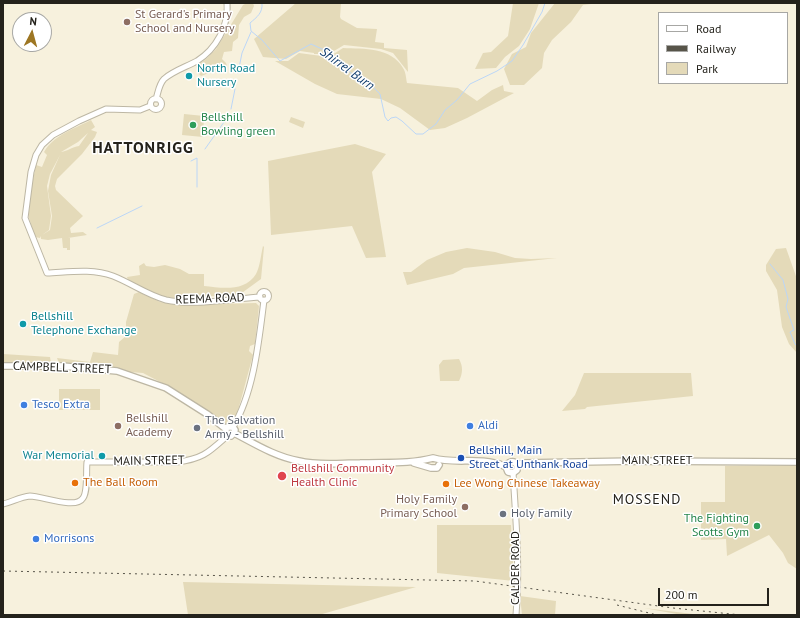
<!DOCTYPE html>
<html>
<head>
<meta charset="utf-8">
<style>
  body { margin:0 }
  #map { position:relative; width:800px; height:618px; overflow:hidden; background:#f7f1dd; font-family:"PT Sans",sans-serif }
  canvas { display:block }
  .frame { position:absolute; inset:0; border:4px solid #24221b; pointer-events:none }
  .legend { position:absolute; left:658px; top:12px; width:130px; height:72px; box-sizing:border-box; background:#fff; border:1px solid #a7a7a4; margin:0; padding:5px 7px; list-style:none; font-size:12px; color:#24221b }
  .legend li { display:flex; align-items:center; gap:8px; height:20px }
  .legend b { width:20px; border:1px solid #a7a7a4 }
  .north { position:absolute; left:12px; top:12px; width:40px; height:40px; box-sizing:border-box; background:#fff; border:1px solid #a7a7a4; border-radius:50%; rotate:6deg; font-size:11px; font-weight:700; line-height:16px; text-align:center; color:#24221b }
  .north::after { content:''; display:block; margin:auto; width:14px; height:18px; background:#9d7623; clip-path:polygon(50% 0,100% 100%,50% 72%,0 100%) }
  .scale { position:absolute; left:658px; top:588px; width:111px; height:18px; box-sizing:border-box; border:2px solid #24221b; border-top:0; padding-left:5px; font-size:12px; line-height:14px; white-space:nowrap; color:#24221b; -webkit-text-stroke:3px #fff; paint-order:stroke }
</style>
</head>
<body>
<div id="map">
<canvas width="800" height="618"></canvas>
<div class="frame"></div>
<ul class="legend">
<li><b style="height:5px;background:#fff"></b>Road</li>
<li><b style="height:5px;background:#575449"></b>Railway</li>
<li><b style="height:11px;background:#e4dab9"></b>Park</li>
</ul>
<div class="north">N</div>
<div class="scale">200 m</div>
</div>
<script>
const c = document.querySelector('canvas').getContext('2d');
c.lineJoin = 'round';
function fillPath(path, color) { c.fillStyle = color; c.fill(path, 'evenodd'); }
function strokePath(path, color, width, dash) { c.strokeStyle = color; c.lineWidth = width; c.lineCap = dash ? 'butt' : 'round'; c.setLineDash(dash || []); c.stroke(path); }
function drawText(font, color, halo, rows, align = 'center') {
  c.font = font + ' "PT Sans",sans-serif'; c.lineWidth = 3; c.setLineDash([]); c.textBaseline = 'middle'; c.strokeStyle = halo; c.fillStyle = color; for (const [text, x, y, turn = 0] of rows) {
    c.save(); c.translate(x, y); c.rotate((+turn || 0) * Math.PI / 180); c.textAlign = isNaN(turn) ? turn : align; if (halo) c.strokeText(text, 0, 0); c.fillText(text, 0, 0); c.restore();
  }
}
fillPath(new Path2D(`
  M247,3H253L254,6L251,13L244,17L239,25L238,38L233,42L232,51L224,52L222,59L226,63L227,66L201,76L197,72L196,66L206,59L216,49L243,5Z
  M296,3H341L340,17L341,19L357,28L377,29L375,42L384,43V48L407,50L408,72L393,53L381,49L344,45L329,54H314V53L300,51L286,59L263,57L254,39Z
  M513,3H539L530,29L519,46L505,57L496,68L475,69L483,53L491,52L508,36Z
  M555,3H599L583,5L571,22L552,40L544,53L542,68L524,85H510L504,69L512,54L526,47L531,33Z
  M343,48C364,49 391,47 403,68C406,72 406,79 407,83L458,88L477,101L492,90L503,85L504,91L514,93L467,118L445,128L430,130L400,108L381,99L337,94L315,84L275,61H288L299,53L329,57Z
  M184,114L204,116L203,137L182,135Z
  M291,117L305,122L303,128L289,122Z
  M91,120L95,127L91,130L97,132L95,137L82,154L57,179L55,186L56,190L83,216L70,228L71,233L83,232L87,235L68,238H70V250H67V248H63L62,238L48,240L41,239V236L40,238L35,237L29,218V212L30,194L36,165L42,167L47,155L44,152C54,135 74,129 91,120ZM88,133L79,146C72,147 68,151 61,152L78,142ZM60,155L51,175L48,191L52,216L50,230L42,235L49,230L51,216L47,186L50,174Z
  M355,144L386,154L372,172L386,257L366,258L352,226L271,235L268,161Z
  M263,246L264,247L261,279L239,295L174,298L162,297L142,288L128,280L127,277L140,275L139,266L144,263L146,266L154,267L165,265L180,269L189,274H204V286C222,288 245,292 256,274C260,267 261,254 263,246Z
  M467,248L495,252L515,258L531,259L557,258L464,268L453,274L407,285L403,272H411L427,260L446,252Z
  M786,248L797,279V353L789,344L782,327L777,290L766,271V265L776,249Z
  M139,292L160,302L184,305L256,303L259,306L255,344L250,346L249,351L253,355L239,407L236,417L229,423H225L214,417L164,384L143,373L130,372L115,368L59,363L57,358L90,362L93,352L118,355L119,342L126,336V322L134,294Z
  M3,354L50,357L51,363L3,362Z
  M459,359C463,366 463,373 459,381H440L439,365L443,360Z
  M584,373H691L693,396L587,407L585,409L562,411L575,395Z
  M59,389H100V410H59Z
  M725,466H797V569L788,563L783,553L769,535L727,556L726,539L701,540V502H725Z
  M437,525H511L514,581L437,573Z
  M183,582L416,587L319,615H188Z
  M520,596L556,601L555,615H522Z
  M644,608L701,615H682Z`), '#e4dab9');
strokePath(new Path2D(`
  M262,3C263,13 257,17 250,23L251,31L262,40L280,61L311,44L324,50L358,79L373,87L380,94L385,117L388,121L391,118L396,117L402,121L416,134H423L436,124L445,110L457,100L470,84L497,71L512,61L523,45L542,12L545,3
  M238,73L242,53L251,32
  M231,109L235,89
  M205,149L229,115
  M191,161L197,158V187
  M97,228L142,206
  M770,264L783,280L788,299L786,307L794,330L790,332L795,344L797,346`), '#bbd6f7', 1);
const secondary = new Path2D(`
  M150.5 104a5.5 5.5 0 1 1 11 0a5.5 5.5 0 1 1-11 0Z
  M156,99C158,93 159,84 164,79C173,71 186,67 197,61C216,49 229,26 227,3
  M150,106L140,110L106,109L79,121L53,135L42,145L36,155L31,172L25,218L47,273C69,272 92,268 113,276C131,283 147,295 166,300C193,306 232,299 260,297
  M259.5 296a4.5 4.5 0 1 1 9 0a4.5 4.5 0 1 1-9 0Z
  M233,427C254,392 259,340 264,300
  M513,473C516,521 520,567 516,615
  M3,504C12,502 20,497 30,496C42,496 76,510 83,498C88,492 86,470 87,462H177C203,459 209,452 228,435`);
const primary = new Path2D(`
  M3,366H62L117,371L166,388L207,414L226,429
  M226,429L227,427H233L235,430L234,433
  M226,429V434L231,436L234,433
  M234,433C255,444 276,457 299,461C319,466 340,463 360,463C385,462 410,464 433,458C453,464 474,458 494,463C498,463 502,465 506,467
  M414,463L431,468H437L439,465
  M517,465L524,463L636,461L797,462
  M506,467L508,472L513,473L517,470V465
  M506,467C508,461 514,460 517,465`);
strokePath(secondary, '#bdb7a4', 7);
strokePath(primary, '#bdb7a4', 8);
strokePath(secondary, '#fff', 5);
strokePath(primary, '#fff', 5.5);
strokePath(new Path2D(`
  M3,571L475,581L673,608L741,615
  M617,605L657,615`), '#575449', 1, [2, 4]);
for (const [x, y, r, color] of [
  [127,22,4,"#8d6e63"],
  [189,76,4,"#0f9aa8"],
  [193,125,4,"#2e9e5b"],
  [23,324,4,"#0f9aa8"],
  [24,405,4,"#3f7fe0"],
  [118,426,4,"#8d6e63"],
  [470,426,4,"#3f7fe0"],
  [197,428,4,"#6b7280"],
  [102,456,4,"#0f9aa8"],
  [461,458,4,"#1a4fb4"],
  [282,476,5,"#e0444e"],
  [75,483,4,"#e8710a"],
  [446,484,4,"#e8710a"],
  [465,507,4,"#8d6e63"],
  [503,514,4,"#6b7280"],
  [757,526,4,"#2e9e5b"],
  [36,539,4,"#3f7fe0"]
]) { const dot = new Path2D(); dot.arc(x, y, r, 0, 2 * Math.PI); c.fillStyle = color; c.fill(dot); strokePath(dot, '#fff', 1.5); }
drawText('12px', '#785e54', '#fff', [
  ["St Gerard's Primary",135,15],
  ["School and Nursery",135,29],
  ["Bellshill",126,419],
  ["Academy",126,433],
  ["Holy Family",457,500,"right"],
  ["Primary School",457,514,"right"]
], 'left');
drawText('12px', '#0d838f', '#fff', [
  ["North Road",197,69],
  ["Nursery",197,83],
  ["Bellshill",31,317],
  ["Telephone Exchange",31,331],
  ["War Memorial",94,456,"right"]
], 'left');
drawText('12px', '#27864d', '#fff', [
  ["Bellshill",201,118],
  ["Bowling green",201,132],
  ["The Fighting",749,519,"right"],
  ["Scotts Gym",749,533,"right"]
], 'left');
drawText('12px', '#24221b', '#fff', [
  ["REEMA ROAD",210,299,-2],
  ["CAMPBELL STREET",62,368,2],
  ["MAIN STREET",149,461,-1],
  ["MAIN STREET",657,461],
  ["CALDER ROAD",516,568,-90]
]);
drawText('12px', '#366cbe', '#fff', [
  ["Tesco Extra",32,405],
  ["Aldi",478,426],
  ["Morrisons",44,539]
], 'left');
drawText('12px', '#5b616d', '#fff', [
  ["The Salvation",205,421],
  ["Army - Bellshill",205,435],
  ["Holy Family",511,514]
], 'left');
drawText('12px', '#164399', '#fff', [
  ["Bellshill, Main",469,451],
  ["Street at Unthank Road",469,465]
], 'left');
drawText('12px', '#be3a42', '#fff', [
  ["Bellshill Community",291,469],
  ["Health Clinic",291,483]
], 'left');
drawText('12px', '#c56008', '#fff', [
  ["The Ball Room",83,483],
  ["Lee Wong Chinese Takeaway",454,484]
], 'left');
drawText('italic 13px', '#113d6e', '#fff', [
  ["Shirrel Burn",347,69,36]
]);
c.letterSpacing = '1px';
drawText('14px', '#24221b', '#fff', [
  ["MOSSEND",647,500]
]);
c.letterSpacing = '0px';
c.letterSpacing = '1px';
drawText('bold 16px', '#24221b', '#fff', [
  ["HATTONRIGG",143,148]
]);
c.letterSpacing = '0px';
</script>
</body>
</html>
